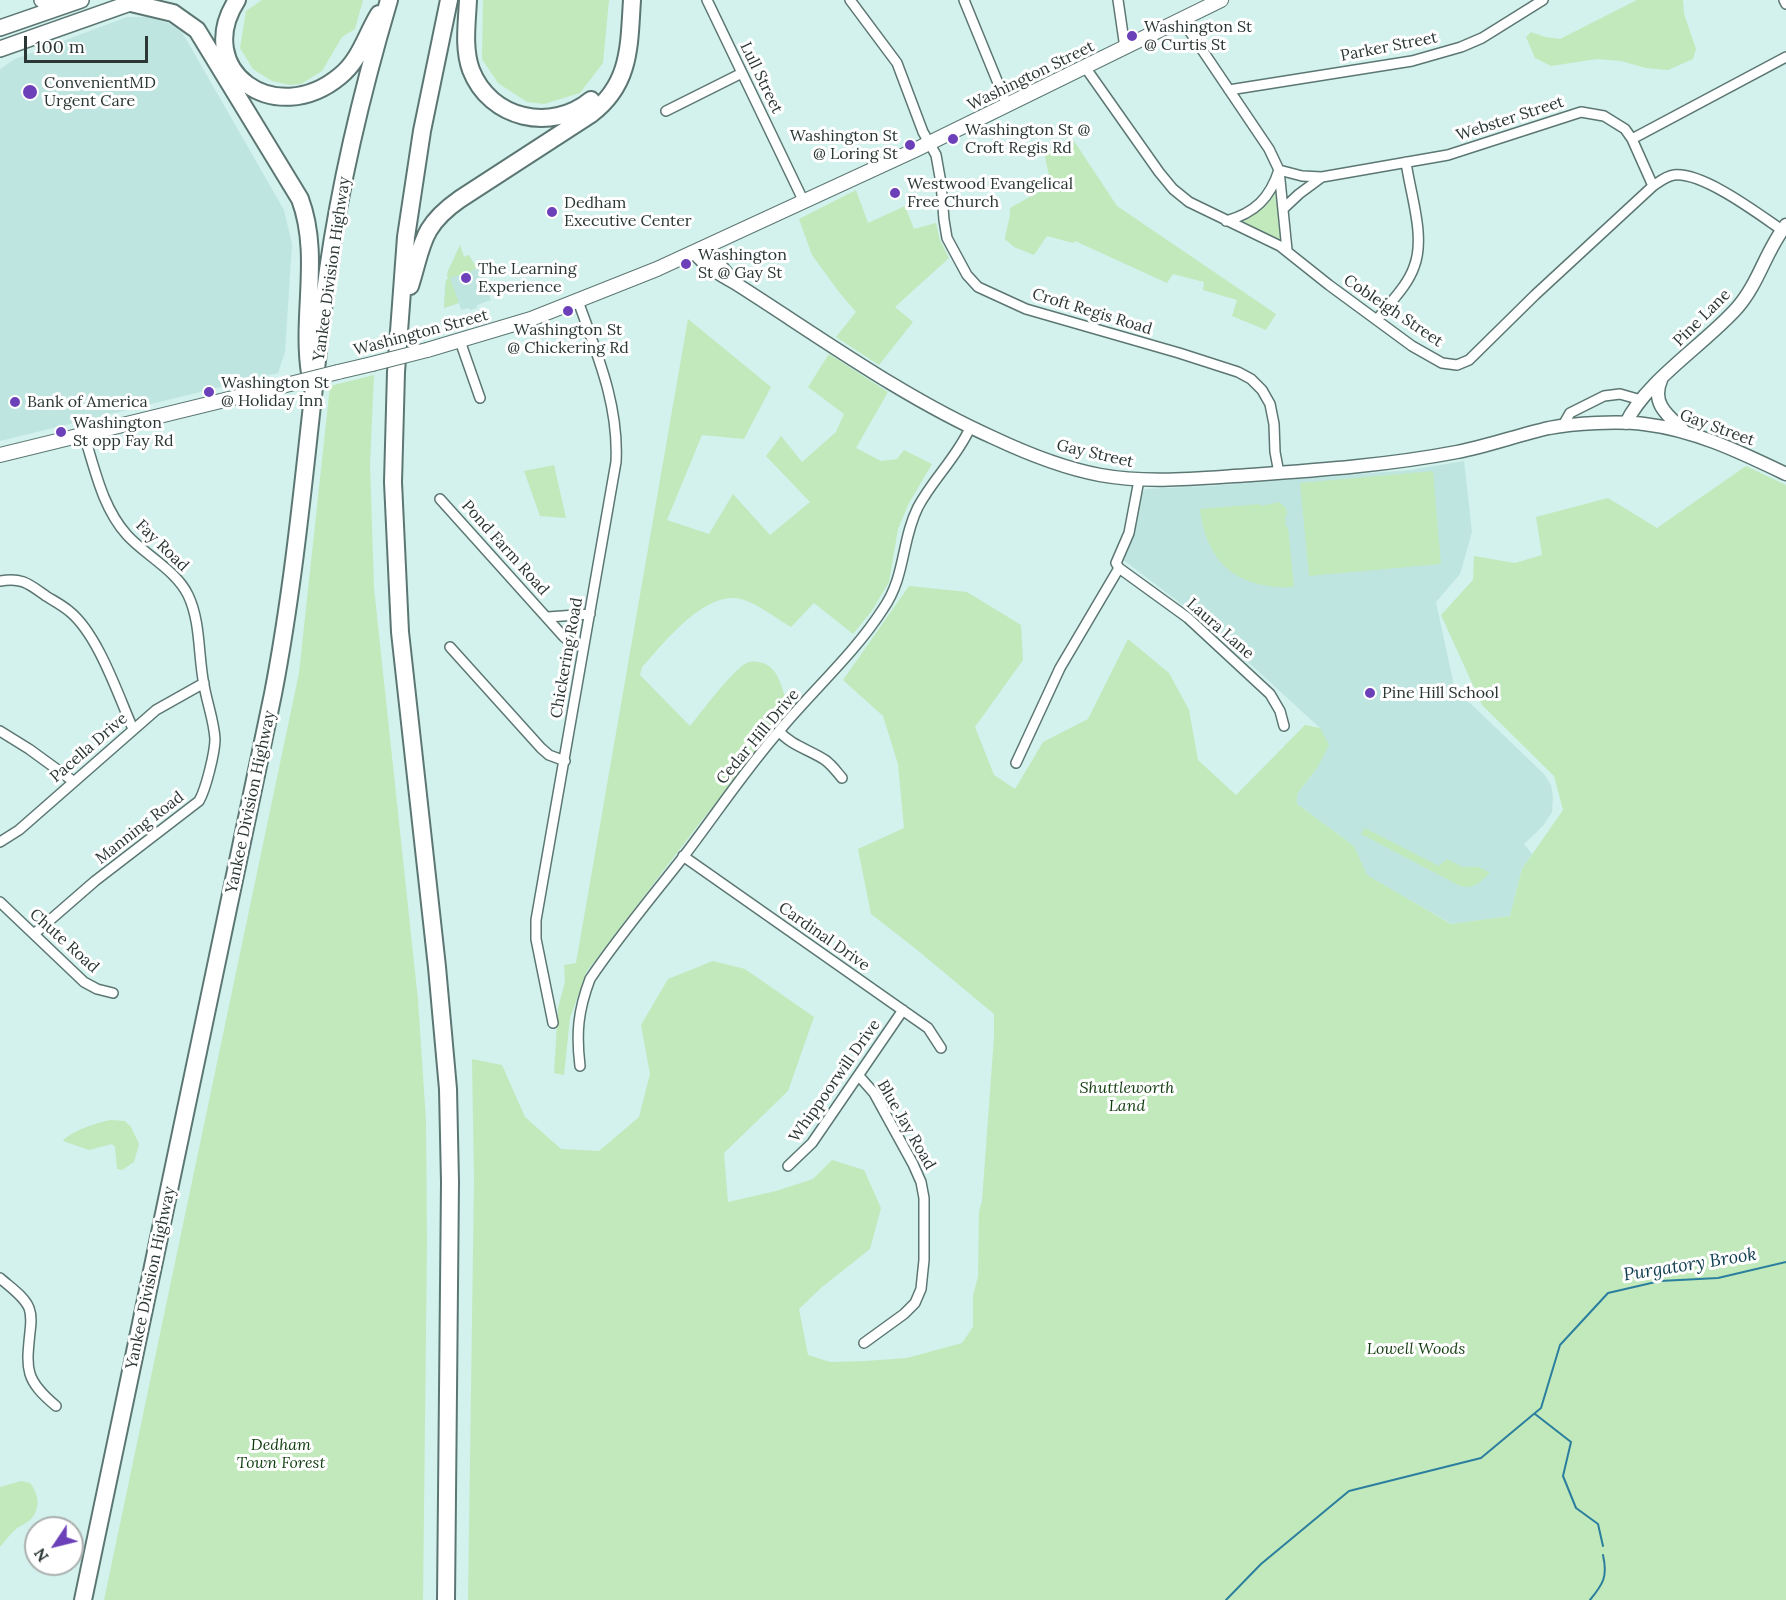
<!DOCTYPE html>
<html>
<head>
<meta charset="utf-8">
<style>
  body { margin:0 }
  #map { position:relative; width:1786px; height:1600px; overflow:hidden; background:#d3f1ed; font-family:Lora,serif }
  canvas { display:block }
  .north { position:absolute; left:24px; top:1516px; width:60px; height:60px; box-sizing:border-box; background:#fff; border:2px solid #aaafae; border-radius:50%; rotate:235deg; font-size:16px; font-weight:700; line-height:24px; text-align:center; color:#2b3735 }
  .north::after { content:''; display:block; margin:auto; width:21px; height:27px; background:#6c40b8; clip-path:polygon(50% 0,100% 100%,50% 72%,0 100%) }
  .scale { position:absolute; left:24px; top:36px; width:124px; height:27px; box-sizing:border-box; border:3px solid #2b3735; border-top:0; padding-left:8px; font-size:18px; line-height:21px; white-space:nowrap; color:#2b3735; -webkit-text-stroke:4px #fff; paint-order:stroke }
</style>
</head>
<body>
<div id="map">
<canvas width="1786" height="1600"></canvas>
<div class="north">N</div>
<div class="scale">100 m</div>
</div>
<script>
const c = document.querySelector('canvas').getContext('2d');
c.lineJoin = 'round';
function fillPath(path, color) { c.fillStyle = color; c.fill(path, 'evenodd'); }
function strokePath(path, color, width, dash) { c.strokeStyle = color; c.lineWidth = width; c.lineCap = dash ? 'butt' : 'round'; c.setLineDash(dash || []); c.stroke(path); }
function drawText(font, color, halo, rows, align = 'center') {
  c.font = font + ' Lora,serif'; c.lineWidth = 6; c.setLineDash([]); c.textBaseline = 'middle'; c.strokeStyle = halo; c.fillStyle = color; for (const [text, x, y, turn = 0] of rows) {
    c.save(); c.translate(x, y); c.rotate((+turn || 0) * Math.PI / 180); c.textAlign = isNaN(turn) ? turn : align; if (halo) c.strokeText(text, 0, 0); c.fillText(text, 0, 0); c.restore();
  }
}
fillPath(new Path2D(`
  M127,17H147L168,23L182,32L284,210L292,244L285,352L278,373L0,441V69L15,59Z
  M460,245L464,257L469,255L477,269L480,268L491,300L477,305V308L470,310L469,308L461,310L459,303L444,308L445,285L446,280L449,278L447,277L448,271Z
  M1464,461L1472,532L1460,574L1436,602L1455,690L1461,697L1471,704L1544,774L1551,785L1553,797L1552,812L1543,826L1524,844L1532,854L1522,869L1510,916L1452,924L1366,875L1354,846L1297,804V794L1317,768L1320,728L1200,618L1122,559L1135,531L1142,494L1145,489L1211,486L1410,470Z`), '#bfe5e0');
fillPath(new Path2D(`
  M262,0H363L355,29L342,37L322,71L301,84L290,85L272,81L253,69L240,48L246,11Z
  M483,0H609L603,63L580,93L544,104L527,102L498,83L482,59Z
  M1637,0H1683L1684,14L1696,49L1693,59L1668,70L1646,68L1621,61L1597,59L1551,66L1535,58L1526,37L1531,32L1545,37L1560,39Z
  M1072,138L1117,206L1276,314L1266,330L1232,316L1237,300L1203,290L1204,282L1173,274L1167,283L1075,241L1073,243L1047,236L1034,255L1014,247L1005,239C1006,228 1011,218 1010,208L1051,185L1044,152Z
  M856,190L868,223L905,206L914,229L936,223L940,240L949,258L895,307L913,322L879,365L836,337L856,312L839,292L812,255L799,219Z
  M1275,193L1282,237L1281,239L1258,232L1241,223L1265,207Z
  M460,245L464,257L469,255L477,269L450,278L459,303L444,308L446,280L449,278L447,277L448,271Z
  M688,319L771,387L744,439L702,435L667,520L709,534L733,494L770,535L810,502L766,456L781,436L802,462L836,432L844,414L808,387L829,354L888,392L856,448L881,461L897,459L904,450L932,464L909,503L898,529L889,582L871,612L853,634L814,603L791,627C777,619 762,607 747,601C709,584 665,642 642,667L640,675L690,726C701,713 735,666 749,662C758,660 769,664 774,671C783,682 782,697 792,708L702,820L587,971L570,1018L564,1075L554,1073L558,1008L565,982L564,965L576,963Z
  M374,375L370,464L374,588L418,1000L426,1121L427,1242L423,1600H104L299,673L330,386Z
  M554,465L566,518L540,516L524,471Z
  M1746,466L1786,485V1600H468L474,1180L472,1059L502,1065L525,1117L561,1149L599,1151L639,1117L650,1074L641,1025L668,979L713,961L745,969L814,1017L788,1091L724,1153L728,1202L776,1191L813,1179L832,1160L864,1170L881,1208L870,1249L822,1287L799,1309L808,1355L830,1362L865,1361L907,1358L962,1343L973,1327V1295L978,1277L979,1211L982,1201L994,1037V1014L916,949L871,914L858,849L904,828L898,764L883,716L843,680L909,586L967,592L1021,625L1023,660L975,727L994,775L1015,789L1043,742L1088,719L1128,639L1169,673L1189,710L1198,760L1236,795L1305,725L1320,728L1329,745L1317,768L1297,794V804L1354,846L1367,875L1451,924L1510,916L1522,869L1563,810L1554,776L1482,705L1441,615L1473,580L1474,556L1515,563L1542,555L1536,517L1608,498L1657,528Z
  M1433,471L1441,564L1309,576L1300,483Z
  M1279,502L1286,508L1287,514L1285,517L1286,527H1288L1294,587C1239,590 1206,564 1200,509L1260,504L1261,506Z
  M1365,828L1439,866L1447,859L1462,867H1479L1490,873C1481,881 1474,890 1460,886L1361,834Z
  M111,1120L125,1121L131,1127L139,1144L134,1162L122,1170L117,1169L115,1147L112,1144L89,1150L63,1141C69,1132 98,1122 111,1120Z
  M21,1481L30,1483C38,1493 41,1507 32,1518C28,1523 21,1525 16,1529C10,1534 5,1541 0,1547V1487Z`), '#c1e9bc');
strokePath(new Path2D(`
  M1535,1414L1571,1442L1563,1476L1576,1508L1598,1524L1603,1546
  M1226,1600L1261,1564L1349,1491L1481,1458L1541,1408L1560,1345L1608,1293L1660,1281L1718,1278L1786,1262
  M1590,1600C1603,1584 1608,1577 1603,1555`), '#2b7e9d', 2);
const minor = new Path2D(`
  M707,0L804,202
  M850,0L897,63L923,132L936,155L941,183L944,220L947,238L967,275L978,287L1026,309L1179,353L1238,372L1251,379L1262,390L1270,404L1274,424L1275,452L1279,473
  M964,0L1007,105
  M1118,0L1125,48
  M1784,0L1786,4
  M1182,20L1269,149L1279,170C1270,198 1255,213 1226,221
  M1085,67L1159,172L1173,189L1189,202L1280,246L1329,285L1412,346L1442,363L1457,365L1469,360L1535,295L1653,186L1632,139
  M1229,90L1412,61L1461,47L1482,38L1543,0
  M666,111L742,73
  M1653,186C1659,182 1666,176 1674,175C1703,172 1757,213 1782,230
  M1283,209L1299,194L1322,177
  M1287,250L1279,170L1302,176L1322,177L1448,155L1581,112L1604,116L1625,129L1632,139L1786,57
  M1377,320C1389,303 1407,287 1414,267C1426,237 1410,193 1406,162
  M460,341L480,398
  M1562,427L1570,413L1604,396L1620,394L1641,400
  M1139,480L1129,533L1116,563L1119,568L1188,618L1270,694L1280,711L1284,726
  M440,499L564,637L570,642L583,647
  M0,581C22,577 29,584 46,596C54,601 62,605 69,611C98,634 118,695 133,729
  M548,617L590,614
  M450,647L541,748L549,755L565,761
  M0,731L29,749L73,781
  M779,731C790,745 810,750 825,760C832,765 836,771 842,778
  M1016,763L1060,668L1119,568
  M0,842L19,830L156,710L204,683
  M683,856L928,1028L941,1048
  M0,902L84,982L97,989L113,993
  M34,934L95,881L199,801C206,789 215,752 215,739C214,721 207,703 204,685C198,656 201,622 188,595C176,570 145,555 127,535C102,507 95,469 84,435
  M553,1023L536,939V920L616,462C619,405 597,354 578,301
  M580,1066C576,1033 578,1011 590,979C619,936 652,897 684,856C716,814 745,770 780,730C814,689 854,654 883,609C906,576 901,541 918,507C933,479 957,457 970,428
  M859,1076L874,1093L913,1164L921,1182L924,1198V1260L921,1289L915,1303L904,1314L864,1343
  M788,1166L812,1143L903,1010
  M0,1278C10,1287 24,1296 29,1308C32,1316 31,1324 30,1332C26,1370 25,1380 56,1406`);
const tertiary = new Path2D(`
  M705,247L730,277
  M694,252C705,266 719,274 735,283C820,337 902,397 994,438C1028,454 1063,468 1100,475C1150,484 1201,478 1251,475C1320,470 1389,465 1457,452C1488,446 1518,435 1549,428C1575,423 1618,421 1644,424C1695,430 1740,452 1786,474
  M1661,380C1651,403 1667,415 1683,430
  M1626,423C1646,381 1705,344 1737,308C1759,283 1766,250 1786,225`);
const secondary = new Path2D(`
  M427,350L531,319L657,269L913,151L1221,0
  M338,372L372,364
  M0,455L282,386`);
const trunk = new Path2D(`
  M42,0L67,1
  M0,28L81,0
  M0,49L139,0`);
const motorway = new Path2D(`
  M237,0C192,70 275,130 340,76C360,60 366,35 379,14
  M468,0C467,23 463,48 471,70C490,119 551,133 591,100
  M131,3L173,13L197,30L300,199C321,255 301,316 310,373
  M410,286C423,245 420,227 460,199L591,114C631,84 629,45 632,0
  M83,1600L273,694C300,554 309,411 328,270C341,179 363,88 389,0
  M446,1600L450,1182L448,1089L437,967L400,632L393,482L396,372L406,237L422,131L449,0`);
strokePath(minor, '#5c7773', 12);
strokePath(tertiary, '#5c7773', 15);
strokePath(secondary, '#5c7773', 16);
strokePath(trunk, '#5c7773', 18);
strokePath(motorway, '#5c7773', 20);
strokePath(minor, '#fff', 9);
strokePath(tertiary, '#fff', 12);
strokePath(secondary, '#fff', 14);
strokePath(trunk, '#fff', 15);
strokePath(motorway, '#fff', 16);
const secondaryBridge = new Path2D(`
  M372,364L427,350
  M282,386L338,372`);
strokePath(secondaryBridge, '#5c7773', 16, []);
strokePath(secondaryBridge, '#fff', 14);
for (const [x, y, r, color] of [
  [1132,36,6,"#6c40b8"],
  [30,92,8,"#6c40b8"],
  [953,139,6,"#6c40b8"],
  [910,145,6,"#6c40b8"],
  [895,193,6,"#6c40b8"],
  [552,212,6,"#6c40b8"],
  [686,264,6,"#6c40b8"],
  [466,278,6,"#6c40b8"],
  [568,311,6,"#6c40b8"],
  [209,392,6,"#6c40b8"],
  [15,402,6,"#6c40b8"],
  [61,432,6,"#6c40b8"],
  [1370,693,6,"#6c40b8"]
]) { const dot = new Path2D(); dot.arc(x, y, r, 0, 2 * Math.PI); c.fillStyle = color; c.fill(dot); strokePath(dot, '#fff', 2); }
drawText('16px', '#2b3735', '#fff', [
  ["Washington St",1144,27],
  ["@ Curtis St",1144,45],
  ["ConvenientMD",44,83],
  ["Urgent Care",44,101],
  ["Washington St @",965,130],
  ["Croft Regis Rd",965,148],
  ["Washington St",898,136,"right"],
  ["@ Loring St",898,154,"right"],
  ["Westwood Evangelical",907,184],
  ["Free Church",907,202],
  ["Dedham",564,203],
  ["Executive Center",564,221],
  ["Washington",698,255],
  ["St @ Gay St",698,273],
  ["The Learning",478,269],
  ["Experience",478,287],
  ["Washington St",568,330,"center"],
  ["@ Chickering Rd",568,348,"center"],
  ["Washington St",221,383],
  ["@ Holiday Inn",221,401],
  ["Bank of America",27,402],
  ["Washington",73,423],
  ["St opp Fay Rd",73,441],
  ["Pine Hill School",1382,693]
], 'left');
drawText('16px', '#2b3735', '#fff', [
  ["Parker Street",1389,47,-11],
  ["Washington Street",1031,76,-26],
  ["Lull Street",761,78,64],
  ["Webster Street",1510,119,-18],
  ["Yankee Division Highway",332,269,-82],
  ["Cobleigh Street",1393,311,34],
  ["Croft Regis Road",1092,312,17],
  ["Pine Lane",1702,318,-45],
  ["Washington Street",421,333,-15],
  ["Gay Street",1717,428,20],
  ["Gay Street",1095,454,13],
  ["Fay Road",162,546,44],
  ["Pond Farm Road",505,548,48],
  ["Laura Lane",1220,629,41],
  ["Chickering Road",567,658,-80],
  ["Cedar Hill Drive",758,737,-50],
  ["Pacella Drive",89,748,-41],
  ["Yankee Division Highway",251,802,-78],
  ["Manning Road",140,828,-38],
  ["Cardinal Drive",824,937,35],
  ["Chute Road",64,941,42],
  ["Whippoorwill Drive",835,1081,-55],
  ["Blue Jay Road",906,1125,60],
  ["Yankee Division Highway",151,1278,-78]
]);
drawText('italic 16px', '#123d0f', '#fff', [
  ["Shuttleworth",1127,1088],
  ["Land",1127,1106],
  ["Lowell Woods",1416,1349],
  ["Dedham",281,1445],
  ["Town Forest",281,1463]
]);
drawText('italic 18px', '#0d3c4f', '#fff', [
  ["Purgatory Brook",1690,1265,-9]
]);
</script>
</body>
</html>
